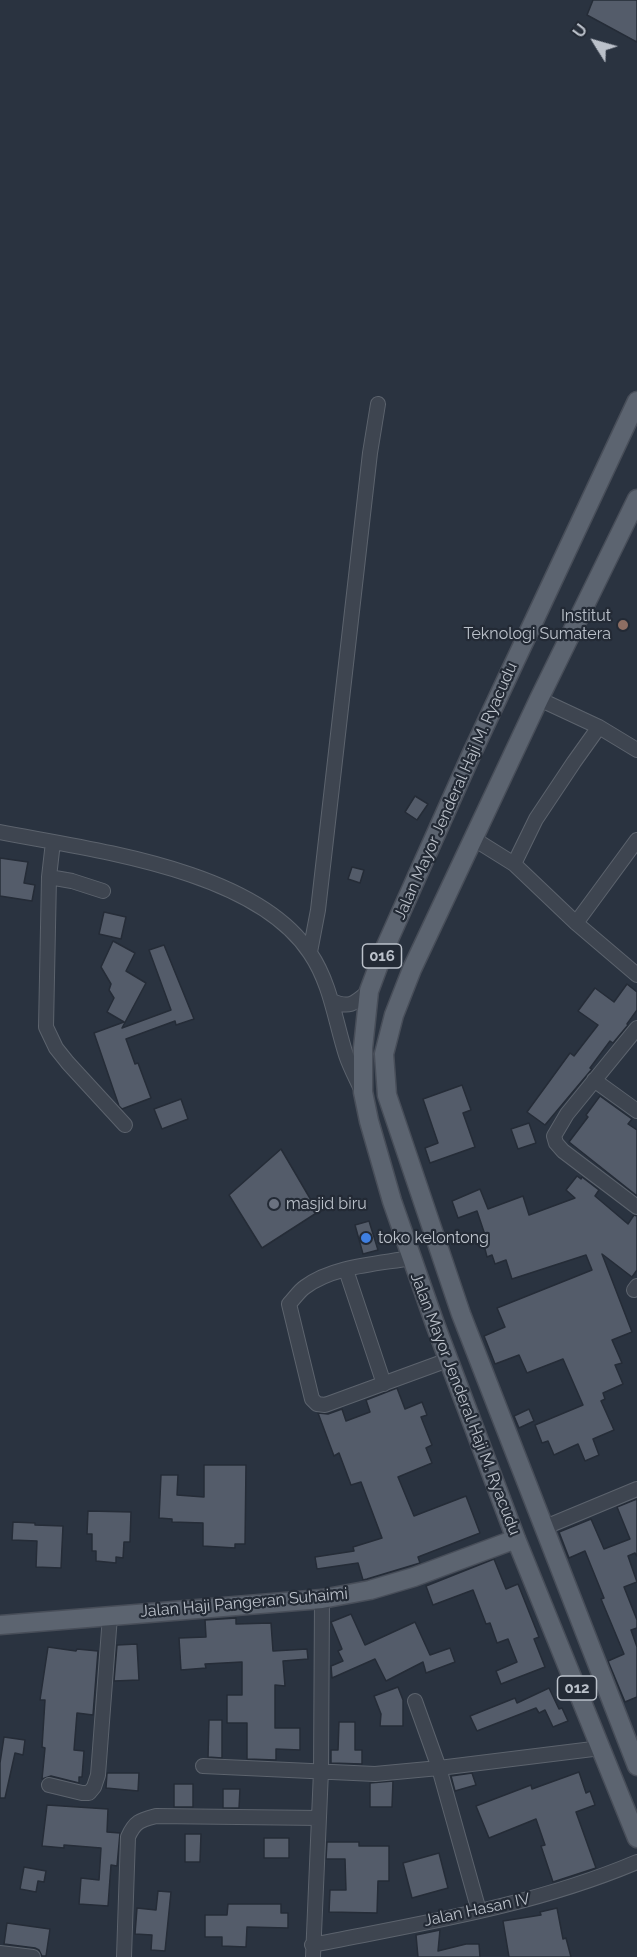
<!DOCTYPE html>
<html>
<head>
<meta charset="utf-8">
<style>
  body { margin:0 }
  #map { position:relative; width:637px; height:1957px; overflow:hidden; background:#2a3340; font-family:Raleway,sans-serif }
  canvas { display:block }
  .north { position:absolute; left:565px; top:12px; width:60px; height:60px; -webkit-text-stroke:4px #232a35; paint-order:stroke; rotate:307deg; font-size:16px; font-weight:700; line-height:24px; text-align:center; color:#bbc1ca }
  .north::after { content:''; display:block; margin:auto; width:21px; height:27px; background:#bbc1ca; clip-path:polygon(50% 0,100% 100%,50% 72%,0 100%) }
</style>
</head>
<body>
<div id="map">
<canvas width="637" height="1957"></canvas>
<div class="north">U</div>
</div>
<script>
const c = document.querySelector('canvas').getContext('2d');
c.lineJoin = 'round';
function fillPath(path, color) { c.fillStyle = color; c.fill(path, 'evenodd'); }
function strokePath(path, color, width, dash) { c.strokeStyle = color; c.lineWidth = width; c.lineCap = dash ? 'butt' : 'round'; c.setLineDash(dash || []); c.stroke(path); }
function drawText(font, color, halo, rows, align = 'center') {
  c.font = font + ' Raleway,sans-serif'; c.lineWidth = 4.5; c.setLineDash([]); c.textBaseline = 'middle'; c.strokeStyle = halo; c.fillStyle = color; for (const [text, x, y, turn = 0] of rows) {
    c.save(); c.translate(x, y); c.rotate((+turn || 0) * Math.PI / 180); c.textAlign = isNaN(turn) ? turn : align; if (halo) c.strokeText(text, 0, 0); c.fillText(text, 0, 0); c.restore();
  }
}
const building = new Path2D(`
  M593,0H637V42L587,15Z
  M415,796L428,804L417,820L405,812Z
  M0,858L28,862L24,883L35,885L32,901L0,896Z
  M352,867L364,870L360,883L348,879Z
  M104,912L126,917L121,939L99,934Z
  M113,941L135,953L126,971L146,983L122,1028L171,1010L149,950L164,945L194,1019L176,1025L175,1021L126,1039L135,1064L138,1063L151,1098L122,1109L119,1106L94,1033L124,1022L107,1012L114,998L109,990L111,984L101,967Z
  M627,984L637,992V1010L627,1024L628,1025L613,1043L610,1041L590,1068L592,1069L545,1125L527,1112L570,1053L574,1056L598,1025L578,1011L595,988L614,1002Z
  M462,1085L471,1110L463,1113L475,1147L430,1163L425,1148L438,1143L423,1099Z
  M600,1096L632,1119L628,1124L637,1130V1196L569,1142L588,1117L586,1115Z
  M181,1099L188,1119L162,1129L154,1109Z
  M529,1123L536,1143L518,1149L511,1129Z
  M281,1149L318,1212L262,1248L229,1195Z
  M577,1176L581,1179L582,1177L599,1190L595,1196L628,1224L634,1215L637,1216V1270L632,1277L602,1254L632,1332L612,1340L622,1363L615,1365L623,1384L603,1393L605,1399L601,1401L614,1430L593,1439L599,1455L585,1461L578,1444L554,1455L548,1441L542,1443L535,1425L583,1405L563,1359L527,1373L519,1355L495,1364L484,1336L505,1327L497,1308L592,1270L586,1255L512,1279L506,1260L495,1264L492,1255L487,1257L484,1245L488,1244L477,1211L458,1218L452,1201L480,1189L488,1209L523,1196L529,1215L575,1198L566,1190Z
  M369,1221L378,1250L363,1254L355,1225Z
  M397,1388L405,1409L422,1402L427,1415L421,1417L432,1445L426,1448L432,1463L398,1477L414,1516L466,1496L480,1533L418,1557L420,1563L367,1579L363,1580L358,1563L317,1569L315,1557L354,1551L353,1547L382,1538L361,1482L351,1485L339,1453L334,1456L318,1413L328,1414L342,1409L346,1421L370,1412L366,1400Z
  M529,1409L534,1421L519,1428L514,1416Z
  M204,1465H246L245,1544H235V1548L203,1546V1523L172,1522V1519L159,1518L161,1475H178L177,1495L204,1497Z
  M637,1499V1556L635,1553L628,1556L637,1582L624,1587L637,1620V1628L631,1630L637,1647V1697L625,1702L608,1661L624,1654L601,1599L604,1598L585,1551L569,1558L559,1532L591,1519L604,1549L630,1539L617,1507Z
  M88,1511L131,1512L130,1542H124L123,1558L116,1557V1563L96,1561V1551H92V1534H87Z
  M13,1522L35,1523V1525L63,1526L61,1568L36,1567L37,1541L12,1540Z
  M494,1559L506,1589L518,1584L539,1637L534,1639L545,1667L501,1684L496,1671L517,1662L508,1639L497,1643L490,1623L486,1624L473,1590L433,1605L426,1586Z
  M351,1614L365,1645L415,1622L430,1655L450,1648L455,1662L426,1673L423,1662L386,1681L375,1659L332,1678L331,1666L343,1661L338,1651L342,1649L331,1622Z
  M236,1618V1624L271,1623L273,1651L307,1649L308,1659L283,1661L285,1686L275,1685V1728H300V1750L276,1749V1760L247,1759V1723H227V1695H242V1662L205,1664L206,1668L181,1670L179,1638L206,1637L205,1620Z
  M137,1644L139,1680L114,1681L117,1645Z
  M48,1647L76,1651L77,1649L98,1651L93,1715L77,1713L74,1750L84,1751L82,1777H79V1783L51,1776L42,1779L45,1748L42,1747L45,1700H40Z
  M398,1687L403,1700V1726H380L381,1714L374,1696Z
  M549,1688L559,1709L562,1708L568,1721L553,1727L545,1710L539,1713L536,1708L477,1731L470,1716L515,1698L517,1703Z
  M209,1720H222V1758L208,1757Z
  M339,1722H355V1750H362V1764L331,1763V1750H338Z
  M4,1737L25,1740L23,1755L15,1753L5,1798H0V1763Z
  M579,1772L586,1793L590,1791L595,1805L576,1812L596,1868L553,1882L541,1846L545,1845L536,1819L489,1838L476,1806L531,1785L532,1789Z
  M107,1773H139L138,1791L106,1788Z
  M472,1773L476,1785L455,1791L451,1776Z
  M393,1781L392,1807H370V1783Z
  M174,1784H193V1807H174Z
  M223,1789H240L239,1808H223Z
  M47,1805L108,1809L107,1832L120,1833L117,1866L111,1865L108,1906L79,1904L81,1878L99,1880L101,1848L64,1845V1848L42,1846Z
  M185,1834H201L200,1862H185Z
  M264,1838H289V1858H264Z
  M327,1842H359V1846H389V1881H378L377,1913L329,1912L330,1890H346L345,1859H326Z
  M439,1853L448,1888L412,1898L403,1863Z
  M24,1867L46,1871L44,1882L38,1881L36,1892L20,1889Z
  M158,1891L171,1892L165,1951L151,1950L152,1935L135,1934L137,1908L156,1910Z
  M228,1904H281V1913H288V1928L247,1927L246,1947L222,1946V1937H205V1915H227Z
  M557,1908L563,1939L566,1938L571,1957H509L503,1921L541,1915L540,1912Z
  M7,1923L50,1929L46,1956H42L39,1950L35,1948L4,1944Z
  M440,1930L438,1951L466,1944H479L480,1957H418L416,1935Z`);
fillPath(building, '#545c6a');
strokePath(building, '#252c37', 1.5);
const minor = new Path2D(`
  M539,699L599,727L637,750
  M0,832C92,850 255,869 310,953C331,984 335,1021 346,1055C350,1067 356,1078 361,1089
  M474,839L514,864L576,923L637,975
  M53,842L49,877L46,1027L56,1048L68,1063L125,1125
  M514,864L536,819L574,762L599,727
  M49,877L72,881L103,891
  M576,923L637,840
  M310,952L318,910L370,453L378,404
  M332,1001C350,1009 355,1003 369,991
  M637,1028L567,1114L554,1136L556,1143L563,1151L637,1207
  M594,1080L637,1111
  M411,1258C377,1264 333,1266 305,1287C299,1291 294,1299 289,1304L312,1399L317,1404L325,1405L448,1360
  M346,1270L384,1384
  M634,1290L637,1286
  M543,1528L637,1489
  M415,1701L439,1768L479,1911
  M203,1766L375,1774L439,1768L601,1748
  M49,1785L82,1793H89L94,1787L98,1775L110,1616
  M312,1945C422,1923 533,1906 637,1862
  M0,1953L33,1957
  M124,1957L128,1837C135,1821 141,1820 156,1816L319,1818
  M313,1957L321,1771L322,1599`);
const major = new Path2D(`
  M637,401L472,753L385,948L369,991L363,1048V1092L369,1121L392,1201L435,1324L516,1539L637,1838
  M637,499L539,699L412,969L394,1015L384,1054L387,1095L461,1314L637,1766
  M0,1625L322,1599L370,1590L414,1577L516,1539`);
strokePath(minor, '#5c636d', 16);
strokePath(major, '#484e59', 21);
strokePath(minor, '#3e4550', 14);
strokePath(major, '#5c6470', 18);
for (const [x, y, r, color] of [
  [623,625,6,"#8d6e63"],
  [274,1204,6,"#6b7280"],
  [366,1238,6,"#3f7fe0"]
]) { const dot = new Path2D(); dot.arc(x, y, r, 0, 2 * Math.PI); c.fillStyle = color; c.fill(dot); strokePath(dot, '#232a35', 2); }
for (const [x, y, w] of [
  [382,956,39],
  [577,1688,39]
]) { const box = new Path2D(); box.roundRect(x - w / 2, y - 12, w, 24, 4.5); c.fillStyle = '#232a35'; c.fill(box); strokePath(box, '#bbc1ca', 1.5); }
drawText('bold 15px', '#bbc1ca', null, [
  ["016",382,956],
  ["012",577,1688]
]);
drawText('16px', '#bbc1ca', '#232a35', [
  ["Institut",611,616,"right"],
  ["Teknologi Sumatera",611,634,"right"],
  ["masjid biru",286,1204],
  ["toko kelontong",378,1238]
], 'left');
drawText('16px', '#bbc1ca', '#232a35', [
  ["Jalan Mayor Jenderal Haji M. Ryacudu",456,791,-66],
  ["Jalan Mayor Jenderal Haji M. Ryacudu",465,1404,69],
  ["Jalan Haji Pangeran Suhaimi",244,1603,-5],
  ["Jalan Hasan IV",477,1910,-12]
]);
</script>
</body>
</html>
